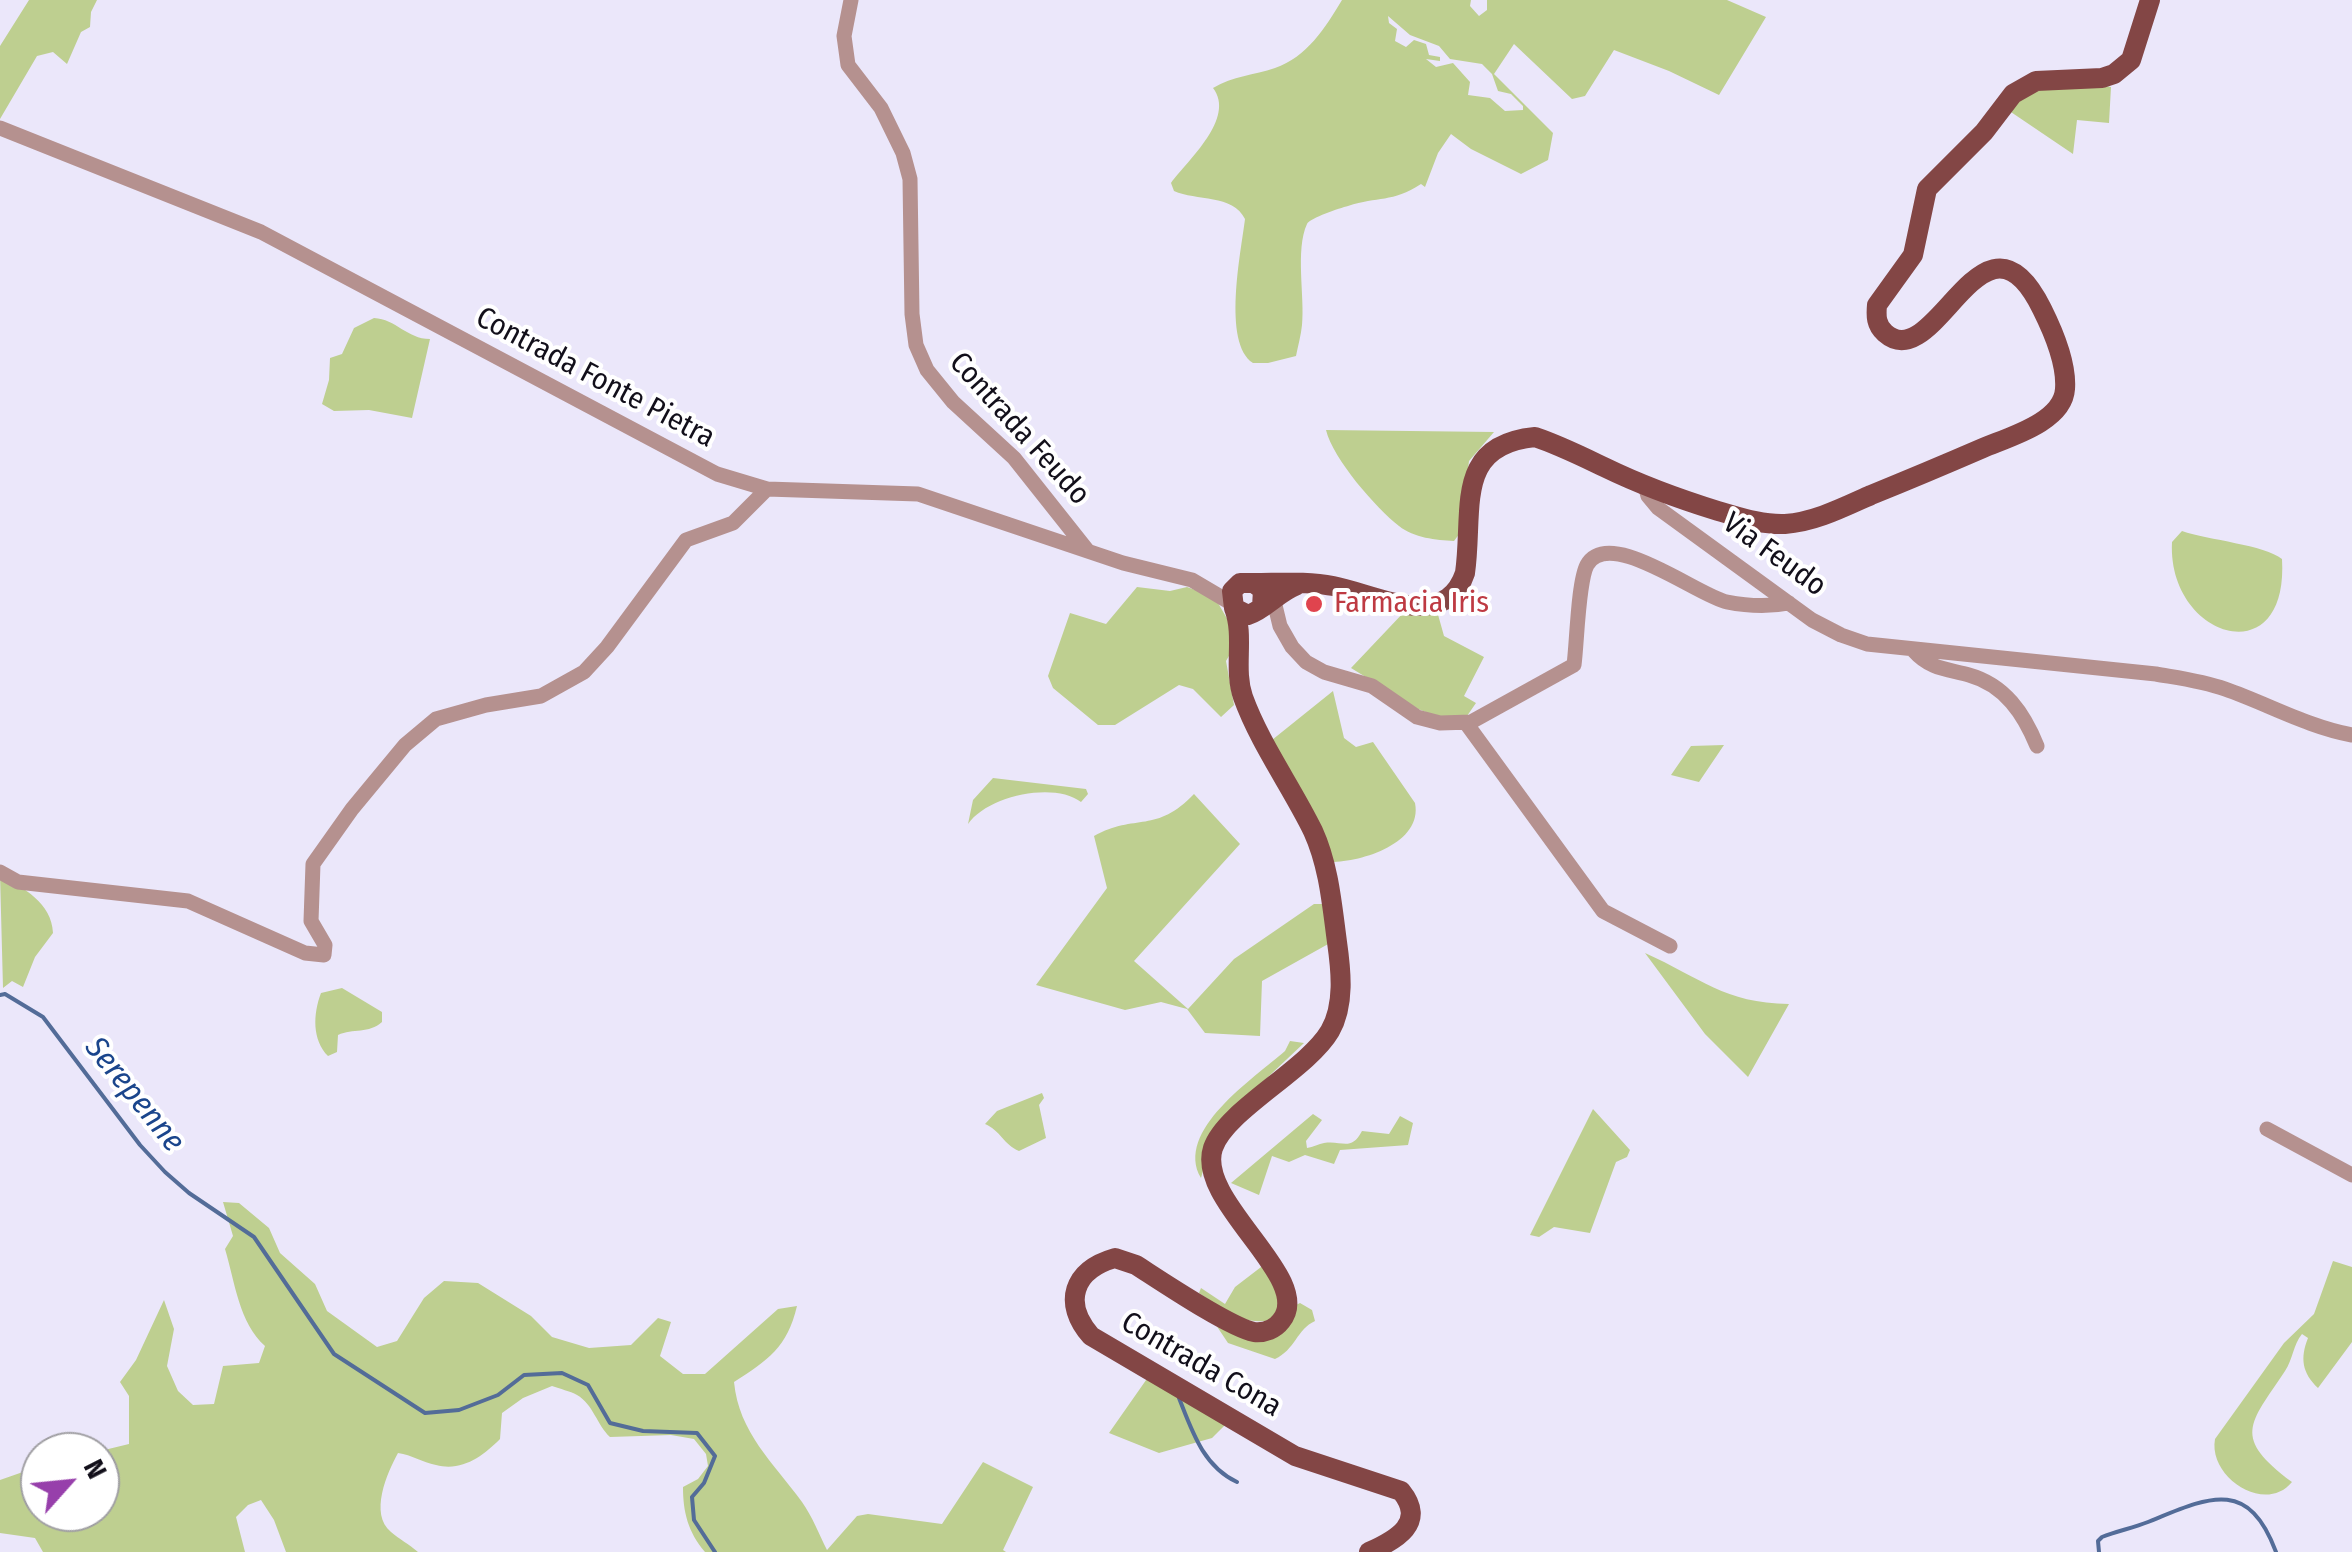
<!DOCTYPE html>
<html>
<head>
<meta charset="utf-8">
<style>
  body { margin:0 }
  #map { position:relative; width:2352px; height:1552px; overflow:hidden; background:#ebe7fa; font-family:"Fira Sans Condensed",sans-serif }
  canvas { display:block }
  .north { position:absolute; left:20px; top:1432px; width:100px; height:100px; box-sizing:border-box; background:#fff; border:2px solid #a09fa3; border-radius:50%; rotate:63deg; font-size:28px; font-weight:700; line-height:40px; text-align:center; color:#120f1a }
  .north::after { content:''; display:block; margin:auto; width:35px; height:45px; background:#973fab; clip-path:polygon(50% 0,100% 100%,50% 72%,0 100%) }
</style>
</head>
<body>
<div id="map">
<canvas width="2352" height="1552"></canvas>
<div class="north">N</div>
</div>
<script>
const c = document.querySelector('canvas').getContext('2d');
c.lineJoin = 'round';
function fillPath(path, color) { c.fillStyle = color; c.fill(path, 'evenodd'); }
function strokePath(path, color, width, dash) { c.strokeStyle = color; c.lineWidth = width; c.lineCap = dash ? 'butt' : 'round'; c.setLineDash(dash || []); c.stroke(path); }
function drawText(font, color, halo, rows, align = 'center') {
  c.font = font + ' "Fira Sans Condensed",sans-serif'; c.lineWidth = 8; c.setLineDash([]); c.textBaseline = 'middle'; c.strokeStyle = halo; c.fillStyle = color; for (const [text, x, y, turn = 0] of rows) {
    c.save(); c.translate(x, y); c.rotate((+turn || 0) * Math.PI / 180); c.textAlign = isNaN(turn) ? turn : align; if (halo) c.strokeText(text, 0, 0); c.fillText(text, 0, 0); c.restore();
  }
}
fillPath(new Path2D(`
  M29,0H97L91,12L90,27L81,32L67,64L53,52L37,56L0,119V46Z
  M1342,0H1471L1470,6L1479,16L1487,10V0H1727L1766,17L1719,95L1669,71L1614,50L1585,96L1572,99L1514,44L1494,74L1553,133L1548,160L1521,174L1471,149L1451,134L1438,153L1425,187L1421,184C1392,203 1378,196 1348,206C1340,208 1310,218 1307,224C1295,250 1305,297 1302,325C1301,335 1298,346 1296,356L1268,363H1253C1222,343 1241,252 1245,219C1233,194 1196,201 1174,191L1171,183C1188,160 1236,118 1213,88C1233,76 1254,75 1275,68C1307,57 1325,28 1342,0ZM1388,16L1410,35L1439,46L1450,59L1482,64L1492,74L1498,91L1511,94L1523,106V110L1505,111L1490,98L1468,95L1470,82L1453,63L1436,67L1426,59L1440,61V57L1429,55L1426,44L1414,40L1406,47L1395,41L1397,29L1389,23Z
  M2081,83L2111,87L2109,123L2077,120L2073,154L2005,108L2018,93Z
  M374,318C396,319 407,339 430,339L412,418L369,410L334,411L322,404L329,380L330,358L342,354L354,328Z
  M1326,430L1494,432L1469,461L1460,533L1454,541C1436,540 1414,538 1399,526C1376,508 1333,459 1326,430Z
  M2182,531C2208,540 2265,545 2282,559C2289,676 2167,638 2172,542Z
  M1137,587L1170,591L1187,587L1207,594L1218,603L1229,622L1233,649L1226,661L1234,705L1221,717L1193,689L1179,685L1115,725H1098L1053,688L1048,676L1070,613L1106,624Z
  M1405,611H1437L1444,636L1484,657L1464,696L1476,703L1467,716H1436L1418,709L1351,668Z
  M1333,691L1344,738L1356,747L1373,742L1415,803C1423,843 1362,862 1331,862L1272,740Z
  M1724,745L1699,782L1671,775L1691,746Z
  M993,778L1086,789L1088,794L1081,802C1054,781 987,796 968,824L973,800Z
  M1194,794L1240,844L1134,961L1188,1009L1234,959L1314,904H1324L1330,943L1262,981L1260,1036L1205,1033L1187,1009L1161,1002L1125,1010L1036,985L1107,888L1094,836C1136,813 1156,834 1194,794Z
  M0,874C23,888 52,903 53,933L35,957L23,987L12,981L3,988Z
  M1645,953C1701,978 1724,1003 1789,1004L1748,1077L1705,1034Z
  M342,988L382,1012V1022C369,1034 353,1028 338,1035L337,1052L328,1056C312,1040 313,1014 321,993Z
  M1290,1041L1304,1043L1215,1127L1201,1178C1174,1131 1253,1079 1285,1051Z
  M1042,1093L1044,1098L1039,1105L1046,1138L1019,1151C1004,1145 1000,1130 985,1124L997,1111Z
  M1593,1109L1630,1150L1627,1157L1616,1162L1590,1233L1554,1227L1539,1237L1530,1235Z
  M1313,1114L1322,1120L1306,1141L1307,1148C1313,1147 1319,1144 1324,1143C1342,1140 1351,1152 1362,1131L1389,1134L1400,1116L1413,1123L1408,1145L1340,1150L1334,1164L1305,1155L1289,1162L1272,1156L1259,1195L1231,1183Z
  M223,1202L239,1203L269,1228L280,1253L315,1284L327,1311L377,1347L397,1341L424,1298L444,1281L478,1283L531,1316L552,1337L589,1348L631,1345L658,1318L671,1322L660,1356L683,1374H705L778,1309L797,1306C787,1348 768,1360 734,1382C739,1433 773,1462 802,1502C812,1516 819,1534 827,1550L857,1516L868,1514L942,1524L983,1462L1033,1487L1003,1550L1006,1552H705C688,1532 683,1512 683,1487L698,1479L708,1466L706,1454L694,1439L671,1435L610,1437C597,1425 593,1404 577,1395C570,1391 560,1389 552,1386L523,1398L502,1413L500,1439C483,1456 462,1472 436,1465C422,1462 412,1455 398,1453C387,1473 369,1514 391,1532C399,1539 409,1544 418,1552H286L274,1520L261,1500L248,1505L236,1517L245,1552H43L35,1538L0,1533V1480L40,1466V1512H100V1452H96L129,1444V1396L120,1382L136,1360L164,1300L174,1329L167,1366L178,1391L193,1405L214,1404L223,1366L259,1363L265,1346C239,1323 235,1282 225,1249L233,1236Z
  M2333,1261L2352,1267V1342L2318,1388C2302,1373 2300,1358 2308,1338L2302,1334C2293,1345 2293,1359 2285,1371C2249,1425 2232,1437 2292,1482C2265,1515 2208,1477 2215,1439L2284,1343L2314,1314Z
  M1265,1264L1282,1303L1270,1320C1242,1326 1222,1308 1199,1293L1201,1288L1225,1304L1235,1287Z
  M1300,1303L1312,1310L1315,1321C1297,1329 1295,1350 1275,1359L1228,1343L1208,1313L1237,1331L1284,1327L1293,1317L1296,1305Z
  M1151,1373L1227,1423L1212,1438L1159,1453L1109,1433Z`), '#becf90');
strokePath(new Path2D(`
  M0,995L5,994L43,1017L140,1145L165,1172L189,1193L254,1237L334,1354L425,1413L459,1410L498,1395L524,1375L562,1373L588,1385L610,1423L643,1431L697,1433L715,1456L704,1483L692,1497L694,1520L715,1552
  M1179,1398C1192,1431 1203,1466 1237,1482
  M2099,1552L2098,1541L2102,1537C2117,1531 2133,1528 2148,1522C2207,1498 2248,1476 2276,1552`), '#536c98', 4);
strokePath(new Path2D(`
  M851,0L844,36L848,65L881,108L903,153L910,179L912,314L916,345L927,370L953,402L1014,458L1087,550
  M0,128L261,232L717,474L767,489L918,494L1123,563L1192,580L1231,603
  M1645,485L1648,496L1658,508L1812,620L1841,635L1867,644L2156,674C2179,678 2203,681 2225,689C2268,704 2308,727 2352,735
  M1273,597L1280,626L1292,647L1306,662L1324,672L1372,686L1417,717L1440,723L1471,722L1574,665C1577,643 1578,582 1587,565C1609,526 1698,596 1727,602C1747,606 1769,607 1789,603
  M1914,651C1930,669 1947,669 1969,675C2005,685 2024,714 2037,746
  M1466,723L1603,911L1670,946
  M0,872L18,882L188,901L305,953L324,955L325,945L311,921L313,864L352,809L405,745L436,719L486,705L541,696L584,672L607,647L686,540L733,523L767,489
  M2267,1129L2352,1175`), '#b5918f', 15);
strokePath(new Path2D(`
  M1254,583C1280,583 1308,581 1333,586C1375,594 1445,633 1465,573C1474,510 1453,445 1535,437C1559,445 1581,456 1604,467C1641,485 1679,499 1718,511C1739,517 1762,525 1785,524C1815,522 1844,507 1871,495C1908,480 1946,464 1983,448C2009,437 2063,422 2065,389C2067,363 2053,331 2042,309C1983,189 1936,378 1885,333C1876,325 1876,316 1877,305L1913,255L1927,189L1984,132L2013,94L2036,81L2102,78L2114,74L2131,60L2150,0
  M1262,607L1263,590L1254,583H1240L1232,591L1234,608L1248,615C1266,609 1278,592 1297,585
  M1234,608C1245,637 1233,668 1243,697C1260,744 1291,786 1313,831C1329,866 1332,905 1337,942C1341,970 1345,1005 1330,1031C1307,1070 1226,1110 1213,1148C1195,1202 1316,1279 1281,1321C1275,1329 1265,1333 1254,1332C1229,1327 1161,1281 1136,1265L1115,1258C1073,1270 1062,1303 1091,1336L1295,1456L1401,1491C1427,1523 1396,1540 1369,1552`), '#834645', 20);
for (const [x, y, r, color] of [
  [1314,604,10,"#e0444e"]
]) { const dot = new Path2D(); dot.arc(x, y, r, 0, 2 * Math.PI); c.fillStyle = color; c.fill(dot); strokePath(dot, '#fff', 4); }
drawText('30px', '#120f1a', '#fff', [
  ["Contrada Fonte Pietra",595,378,28],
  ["Contrada Feudo",1019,429,48],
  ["Via Feudo",1774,555,36],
  ["Contrada Cona",1201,1365,30]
]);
drawText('30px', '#be3a42', '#fff', [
  ["Farmacia Iris",1334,604]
], 'left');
drawText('italic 32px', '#1a458c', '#fff', [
  ["Serepenne",134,1095,51]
]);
</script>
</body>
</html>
